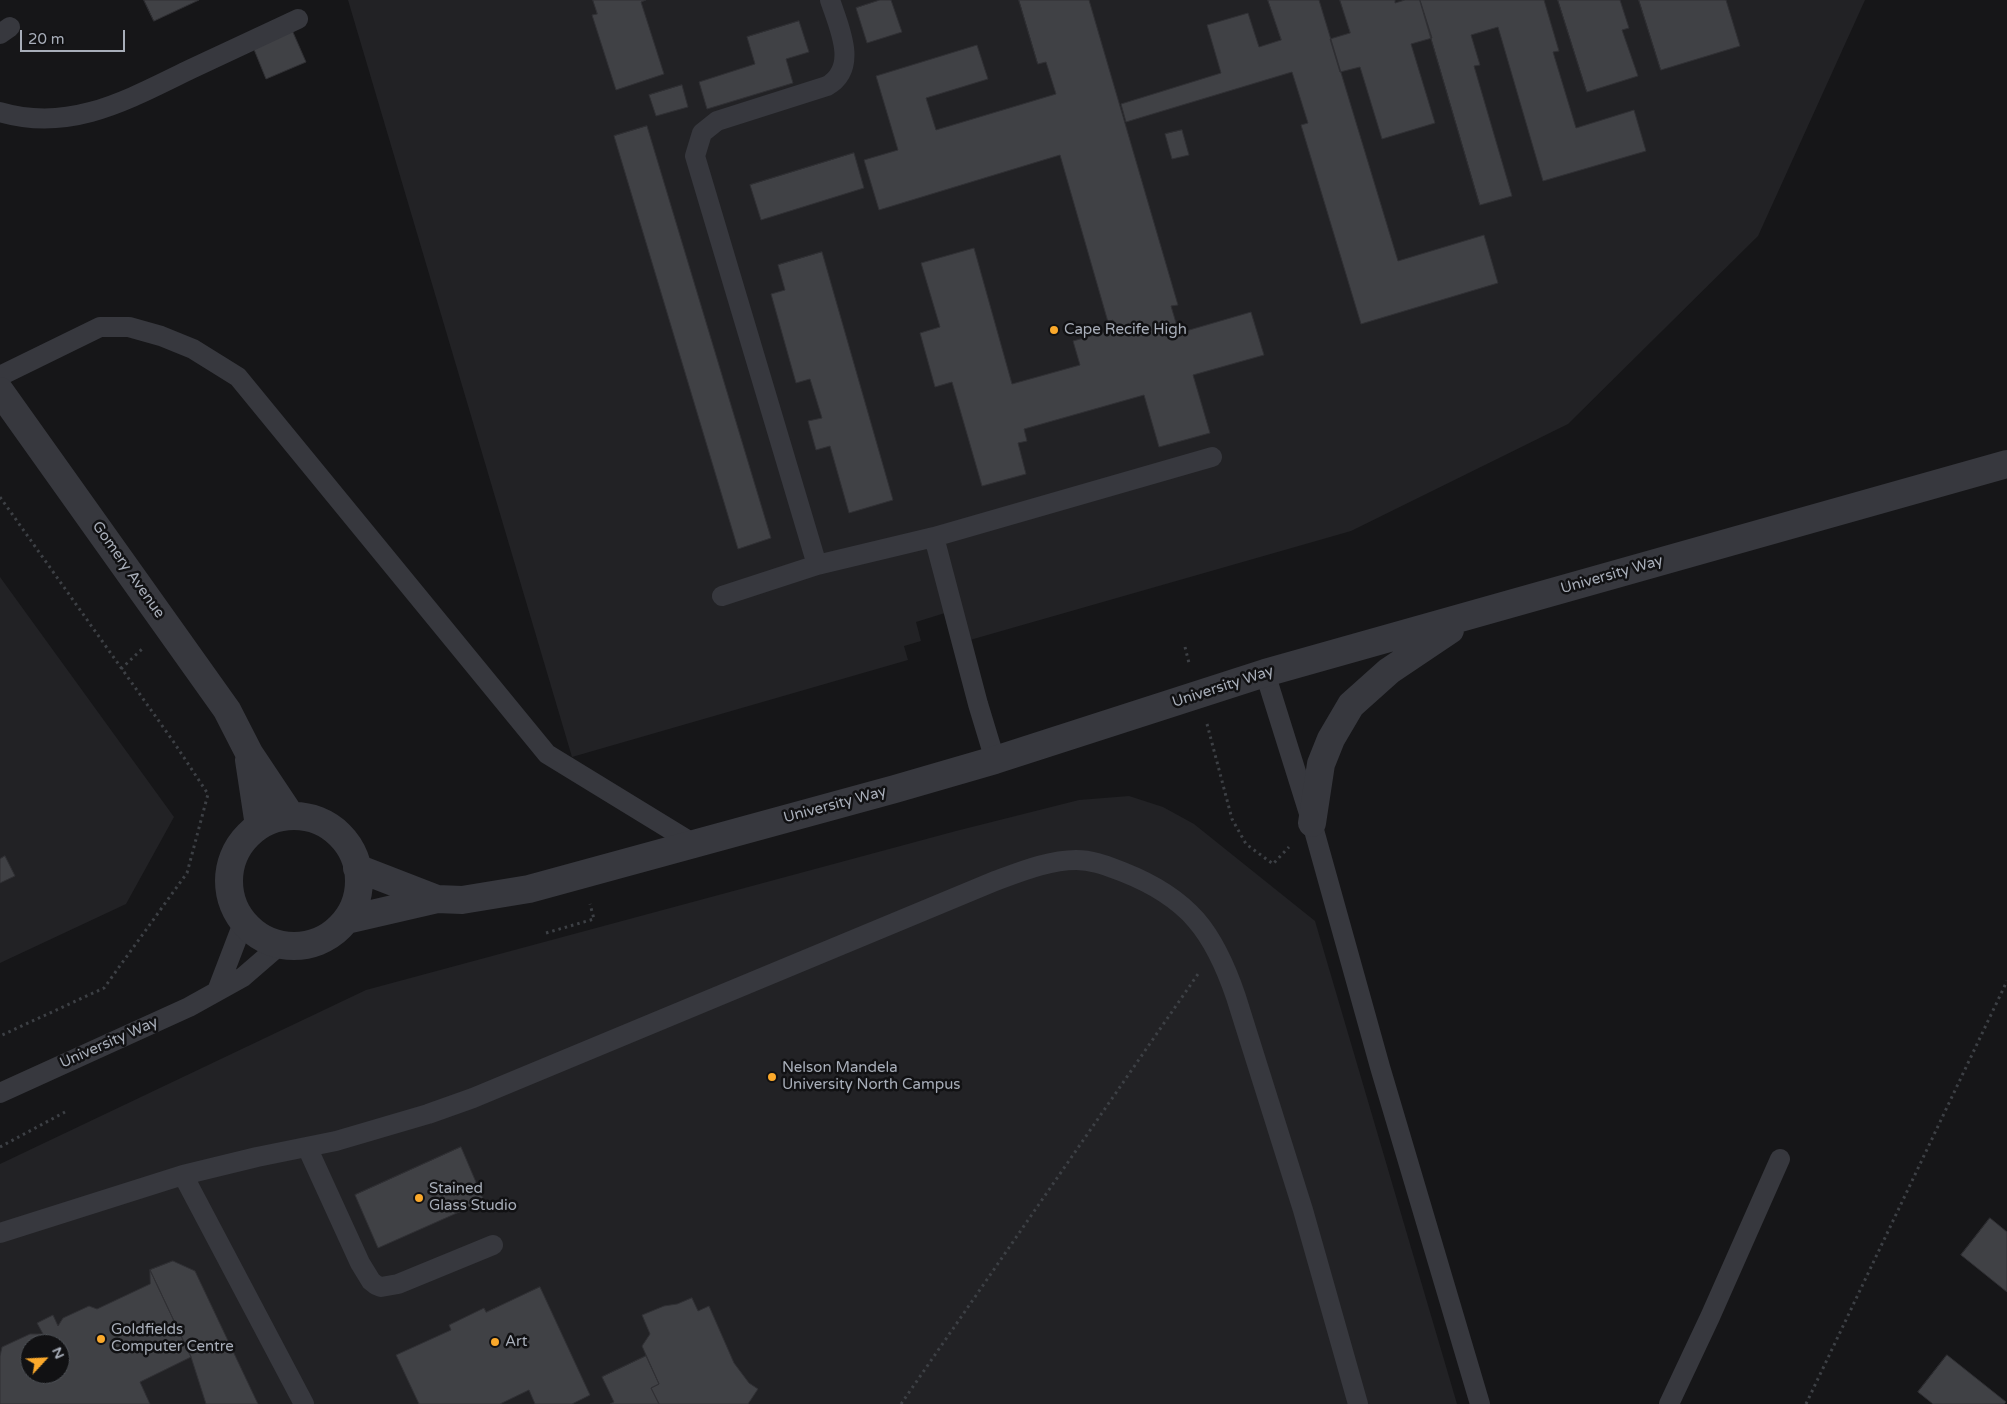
<!DOCTYPE html>
<html>
<head>
<meta charset="utf-8">
<style>
  body { margin:0 }
  #map { position:relative; width:2007px; height:1404px; overflow:hidden; background:#161618; font-family:"Varela Round",sans-serif }
  canvas { display:block }
  .north { position:absolute; left:20px; top:1334px; width:50px; height:50px; box-sizing:border-box; background:#111113; border:1px solid #4d5055; border-radius:50%; rotate:65deg; font-size:14px; font-weight:700; line-height:20px; text-align:center; color:#a8aeb9 }
  .north::after { content:''; display:block; margin:auto; width:18px; height:22px; background:#fba92b; clip-path:polygon(50% 0,100% 100%,50% 72%,0 100%) }
  .scale { position:absolute; left:20px; top:30px; width:105px; height:22px; box-sizing:border-box; border:2px solid #a8aeb9; border-top:0; padding-left:6px; font-size:15px; line-height:18px; white-space:nowrap; color:#a8aeb9; -webkit-text-stroke:4px #111113; paint-order:stroke }
</style>
</head>
<body>
<div id="map">
<canvas width="2007" height="1404"></canvas>
<div class="north">N</div>
<div class="scale">20 m</div>
</div>
<script>
const c = document.querySelector('canvas').getContext('2d');
c.lineJoin = 'round';
function fillPath(path, color) { c.fillStyle = color; c.fill(path, 'evenodd'); }
function strokePath(path, color, width, dash) { c.strokeStyle = color; c.lineWidth = width; c.lineCap = dash ? 'butt' : 'round'; c.setLineDash(dash || []); c.stroke(path); }
function drawText(font, color, halo, rows, align = 'center') {
  c.font = font + ' "Varela Round",sans-serif'; c.lineWidth = 5; c.setLineDash([]); c.textBaseline = 'middle'; c.strokeStyle = halo; c.fillStyle = color; for (const [text, x, y, turn = 0] of rows) {
    c.save(); c.translate(x, y); c.rotate((+turn || 0) * Math.PI / 180); c.textAlign = isNaN(turn) ? turn : align; if (halo) c.strokeText(text, 0, 0); c.fillText(text, 0, 0); c.restore();
  }
}
fillPath(new Path2D(`
  M348,0H1865L1758,236L1568,424L1351,531L970,640L961,608L916,622L921,641L904,646L908,660L572,757Z
  M0,577L174,817L126,904L0,963Z
  M1129,796L1163,807L1194,824L1315,921L1457,1404H0V1164L366,990L956,831L1079,800ZM30,1344H60V1374H30Z`), '#222225');
const building = new Path2D(`
  M144,0H199L154,21Z
  M593,0H646L641,2L664,74L616,90L592,15L597,14Z
  M880,0H891L902,32L867,43L856,8Z
  M1019,0H1089L1178,305L1171,306L1179,333L1251,312L1264,355L1193,375L1210,433L1159,447L1144,395L1024,429L1027,441L1018,443L1026,474L982,486L952,382L935,387L920,333L940,327L921,263L974,248L1012,384L1080,365L1073,341L1116,329L1113,320L1108,322L1062,162L1060,155L879,210L864,160L898,150L876,76L977,45L988,79L926,98L936,130L1056,94L1046,62L1038,64Z
  M1268,0H1319L1398,261L1484,235L1498,283L1361,324L1301,125L1308,123L1292,72L1126,122L1121,104L1221,73L1207,25L1248,13L1259,47L1281,40Z
  M1340,0H1395V3L1405,0H1420L1432,38L1411,44L1435,123L1382,139L1360,67L1340,72L1330,39L1350,33Z
  M1420,0H1544L1559,51L1553,52L1576,128L1634,110L1646,151L1543,181L1498,27L1471,35L1480,65L1474,66L1512,196L1480,205Z
  M1558,0H1620L1629,28L1622,30L1638,76L1587,92Z
  M1639,0H1726L1740,46L1661,70Z
  M799,21L809,52L786,59L793,83L707,109L699,82L755,64L747,37Z
  M292,30L306,62L266,79L253,47Z
  M682,85L688,107L656,116L649,95Z
  M647,126L771,538L738,549L614,136Z
  M1182,130L1189,155L1172,159L1165,134Z
  M854,153L864,188L761,220L750,185Z
  M822,252L893,500L849,513L830,446L816,450L808,421L822,418L810,379L796,383L771,294L785,290L778,265Z
  M5,856L15,876L0,883V859Z
  M461,1147L484,1201L378,1248L355,1195Z
  M1990,1218L2007,1232V1292L1961,1255Z
  M173,1261L195,1271L258,1404H206L191,1357L150,1270Z
  M150,1270L191,1357L140,1382L150,1404H0V1356L2,1347L30,1334H43L37,1323L53,1315L58,1326L63,1318L89,1306L97,1309L150,1284ZM30,1344H60V1374H30Z
  M540,1287L590,1395L572,1404H535L529,1390L500,1404H419L396,1355L451,1330L449,1325L484,1308L486,1312Z
  M692,1298L698,1311L709,1306L734,1363L749,1383L758,1389L748,1404H659L651,1388L659,1384L642,1346L650,1334L642,1315L664,1306L677,1304Z
  M1947,1355L2006,1402L2004,1404H1933L1918,1392Z
  M646,1356L659,1384L651,1388L659,1404H610L614,1402L602,1377Z`);
fillPath(building, '#404145');
strokePath(building, '#303034', 1);
strokePath(new Path2D(`
  M0,497L173,741L208,794L187,873L104,988L0,1036
  M1185,647L1189,663
  M121,669L143,648
  M1207,724L1232,819L1246,844L1273,864L1289,847
  M546,933L594,919L590,904
  M0,1147L65,1112
  M901,1404L1198,974
  M1806,1404L2007,981`), '#3d4045', 3, [2.5, 4]);
strokePath(new Path2D(`
  M0,34L10,27
  M0,112C71,133 129,99 191,69C227,52 262,36 298,19
  M0,376L100,327H129L161,336L193,349L238,377L547,754L694,844
  M934,537L978,704L995,760
  M817,565L695,156L702,133L717,121L827,86C859,68 839,27 830,0
  M722,596L817,565L934,537L1212,457
  M1265,673L1312,823L1380,1067L1480,1404
  M217,991L243,923
  M0,1093L189,1007L243,977L280,945
  M307,1147L360,1263L371,1281L376,1285L381,1287L398,1284L493,1245
  M183,1175L304,1404
  M0,1233L183,1175L257,1157L336,1141L428,1114L473,1098L995,881C1020,872 1049,860 1076,860C1093,860 1107,866 1123,872C1189,898 1214,932 1236,997L1303,1210L1358,1404
  M1669,1404L1710,1317L1780,1159`), '#37383e', 20);
strokePath(new Path2D(`
  M0,391L227,710L249,753L291,816
  M249,760L259,826
  M229 881a65 65 0 1 1 130 0a65 65 0 1 1-130 0Z
  M1312,823L1321,764L1331,739L1351,705L1389,671L1450,630
  M357,868L437,899
  M346,920L437,899L462,900L529,889L895,789L995,760L1265,673L2007,464`), '#37383e', 28);
for (const [x, y, r, color] of [
  [1054,330,5,"#fba92b"],
  [772,1077,5,"#fba92b"],
  [419,1198,5,"#fba92b"],
  [101,1339,5,"#fba92b"],
  [495,1342,5,"#fba92b"]
]) { const dot = new Path2D(); dot.arc(x, y, r, 0, 2 * Math.PI); c.fillStyle = color; c.fill(dot); strokePath(dot, '#111113', 2); }
drawText('15px', '#a8aeb9', '#111113', [
  ["Cape Recife High",1064,330],
  ["Nelson Mandela",782,1068],
  ["University North Campus",782,1085],
  ["Stained",429,1189],
  ["Glass Studio",429,1206],
  ["Goldfields",111,1330],
  ["Computer Centre",111,1347],
  ["Art",505,1342]
], 'left');
drawText('15px', '#a8aeb9', '#111113', [
  ["Gomery Avenue",128,570,55],
  ["University Way",1612,575,-16],
  ["University Way",1223,687,-18],
  ["University Way",835,805,-15],
  ["University Way",109,1043,-24]
]);
</script>
</body>
</html>
